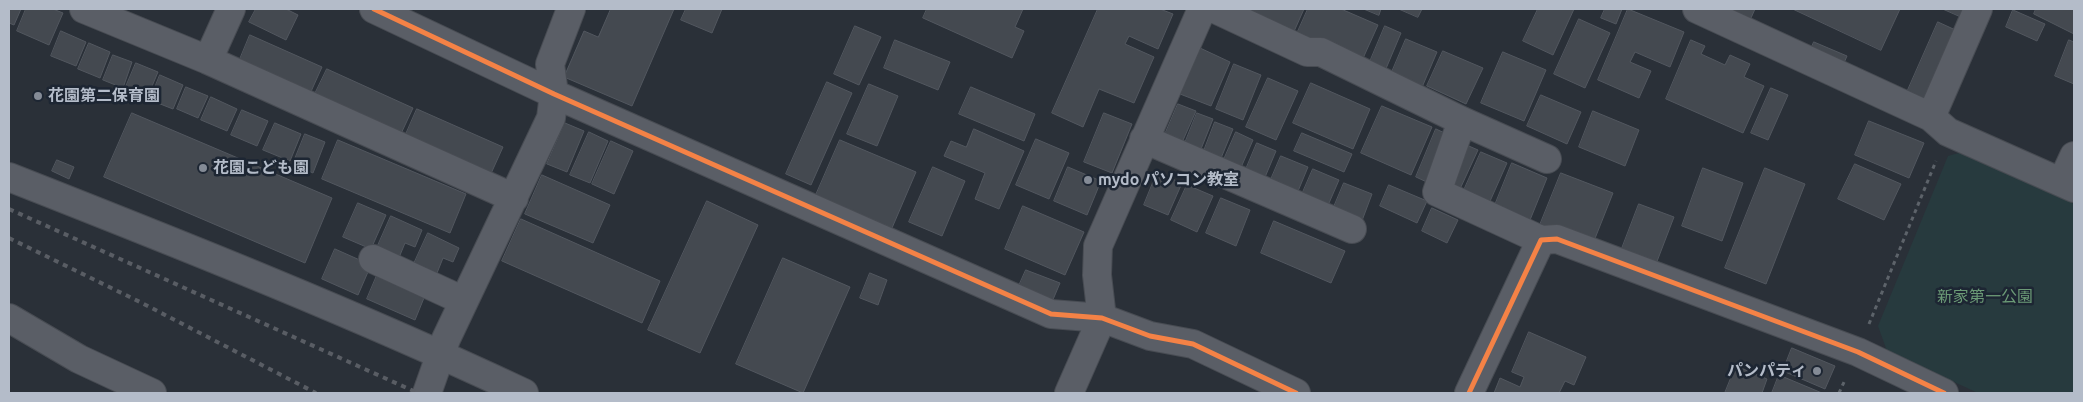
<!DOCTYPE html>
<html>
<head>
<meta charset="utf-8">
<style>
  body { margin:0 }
  #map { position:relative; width:2083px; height:402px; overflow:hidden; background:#2a3038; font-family:Ubuntu,sans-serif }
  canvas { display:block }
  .frame { position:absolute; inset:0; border:10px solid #b4bcc9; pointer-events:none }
</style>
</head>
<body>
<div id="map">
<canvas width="2083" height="402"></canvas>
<div class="frame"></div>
</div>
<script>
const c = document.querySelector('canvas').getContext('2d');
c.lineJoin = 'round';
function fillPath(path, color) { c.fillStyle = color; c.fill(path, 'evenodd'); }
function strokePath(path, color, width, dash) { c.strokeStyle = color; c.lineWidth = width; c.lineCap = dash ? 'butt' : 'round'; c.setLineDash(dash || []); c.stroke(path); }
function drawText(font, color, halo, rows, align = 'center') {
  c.font = font + ' Ubuntu,"Noto Sans JP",sans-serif'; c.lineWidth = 5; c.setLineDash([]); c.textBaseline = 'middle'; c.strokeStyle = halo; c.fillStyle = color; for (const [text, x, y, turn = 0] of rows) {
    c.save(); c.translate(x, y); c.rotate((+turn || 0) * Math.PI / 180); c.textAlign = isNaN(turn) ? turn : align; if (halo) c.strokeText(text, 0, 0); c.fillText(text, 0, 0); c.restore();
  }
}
fillPath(new Path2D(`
  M1966,151L2074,204V393H1978L1887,351L1878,326L1948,156Z`), '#273a3e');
const building = new Path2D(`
  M9,9H21L14,25L9,23Z
  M26,9H53L63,13L49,45L17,31Z
  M256,9H286L298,15L286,40L249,22Z
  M611,9H674L632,106L564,77L584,31L598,37Z
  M686,9H722L712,33L681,20Z
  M927,9H1023L1015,27L1024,31L1012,58L923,18Z
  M1098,9H1160L1173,14L1158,49L1129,36L1125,44L1154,57L1134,103L1099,89L1083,127L1052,113Z
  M1231,9H1304L1292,36Z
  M1308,9H1341L1378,25L1360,65L1295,38Z
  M1364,9H1381L1379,15Z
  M1399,9H1422L1418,17Z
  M1538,9H1574L1553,55L1523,41Z
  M1605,9H1622L1616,24L1601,18Z
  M1628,9L1684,32L1670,67L1635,52L1630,62L1651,71L1639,98L1598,80Z
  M1730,9H1755L1751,18Z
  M1793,9H1900L1881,50Z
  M1943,9H1969L1964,18Z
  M2036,9H2074V34L2034,14Z
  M2013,10L2045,24L2037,41L2006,27Z
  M1579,19L1610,33L1585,88L1554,74Z
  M1938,22L1962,33L1927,110L1904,99Z
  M855,26L881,37L859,85L834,74Z
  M1385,26L1401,33L1385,71L1369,64Z
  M61,31L86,42L76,66L51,56Z
  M250,35L322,67L309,96L238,64Z
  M1406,39L1437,52L1420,92L1389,79Z
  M895,40L950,62L938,90L884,68Z
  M1691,40L1705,46L1701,54L1725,65L1730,55L1750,64L1744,77L1764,86L1743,133L1666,99Z
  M2069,40L2074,42V84L2055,76Z
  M1814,42L1847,56L1841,70L1808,56Z
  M89,43L110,52L100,78L78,69Z
  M1200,48L1230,62L1211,106L1180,94Z
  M1443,51L1483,68L1466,104L1427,86Z
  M1503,52L1546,70L1524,121L1481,103Z
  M113,55L132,62L123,88L103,80Z
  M136,63L158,72L147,98L125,89Z
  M1234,64L1261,75L1243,120L1216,109Z
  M327,69L413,108L399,138L313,98Z
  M160,75L183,85L173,109L150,100Z
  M1268,78L1298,91L1276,140L1246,127Z
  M827,82L852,93L811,185L786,174Z
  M1311,83L1370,109L1353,149L1293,123Z
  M869,84L898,96L877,146L847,134Z
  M186,87L208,96L198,118L177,109Z
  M971,87L1035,114L1024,141L959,114Z
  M1771,88L1788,95L1768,140L1751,133Z
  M1541,95L1581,112L1567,144L1527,126Z
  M211,97L237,109L227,131L201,120Z
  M1178,104L1196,111L1180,147L1163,139Z
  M1382,106L1432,127L1411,175L1361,153Z
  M417,109L503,147L489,178L403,141Z
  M242,110L268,121L257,146L231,135Z
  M1593,111L1639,130L1625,166L1579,147Z
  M132,113L332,198L305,263L104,177Z
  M1104,113L1132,124L1112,173L1084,162Z
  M1197,113L1213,119L1199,154L1183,148Z
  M1869,121L1924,143L1909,178L1855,155Z
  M1215,122L1233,129L1219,163L1202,156Z
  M275,123L301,134L290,161L263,150Z
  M565,123L584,131L567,172L547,164Z
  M974,129L1024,151L999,209L975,199L985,173L944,156L951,141L966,147Z
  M1436,129L1451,136L1431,184L1416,177Z
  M589,132L608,141L590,183L570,175Z
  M1236,132L1253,140L1239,172L1222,164Z
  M1302,133L1352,154L1344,172L1294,151Z
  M305,134L325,142L313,173L293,164Z
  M1036,139L1069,153L1049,199L1016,185Z
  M338,140L466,194L450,233L322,179Z
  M840,140L916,172L892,228L816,195Z
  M611,141L633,151L614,194L592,184Z
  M1257,143L1276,151L1263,182L1244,174Z
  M1462,143L1478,150L1460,189L1446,182Z
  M1481,152L1507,163L1487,208L1461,197Z
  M1281,156L1308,167L1296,196L1269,184Z
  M57,160L74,167L69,179L52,171Z
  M1512,163L1547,178L1528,225L1493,210Z
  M1855,164L1901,184L1884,220L1838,199Z
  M933,167L965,181L942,236L909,222Z
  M1068,167L1101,181L1087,215L1054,201Z
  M1703,168L1743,183L1722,241L1682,226Z
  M1765,168L1805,184L1766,284L1725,268Z
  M1313,169L1339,180L1326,210L1300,199Z
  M1157,173L1182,183L1168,215L1144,205Z
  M1561,173L1613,193L1592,246L1540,225Z
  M542,175L610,205L593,243L525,214Z
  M1344,183L1372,194L1360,226L1331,214Z
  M1187,185L1213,196L1197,232L1171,220Z
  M1389,185L1427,201L1417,223L1380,206Z
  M1221,198L1250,210L1236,246L1206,233Z
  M707,201L758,225L700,353L648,330Z
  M358,203L386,215L371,249L343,237Z
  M1639,204L1674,217L1656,264L1621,251Z
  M1023,206L1084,232L1065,275L1005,249Z
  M1432,208L1458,220L1447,243L1422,231Z
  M391,216L422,230L415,247L405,243L398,260L376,250Z
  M521,219L660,281L642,323L502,261Z
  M1274,221L1345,251L1331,283L1261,253Z
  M428,233L459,248L453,262L443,258L435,278L412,268Z
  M335,249L371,265L358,295L322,279Z
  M783,258L850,287L803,393L736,364Z
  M1026,270L1060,283L1052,302L1018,288Z
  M378,273L426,293L415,320L367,299Z
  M870,273L887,280L878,305L860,298Z
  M1529,332L1586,357L1574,385L1565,381L1559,393H1494L1500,378L1520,387L1524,377L1512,372Z
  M1792,348L1835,366L1825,389L1783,371Z
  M1736,366L1767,379L1762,393H1725Z
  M1779,375L1822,393H1772Z`);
fillPath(building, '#444950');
strokePath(building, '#52575f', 1);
const minor = new Path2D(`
  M84,9L208,60L514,198
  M374,9L554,94L1051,314L1102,318L1150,336L1193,344L1296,393
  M1215,9L1307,52H1321L1462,121L1547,159
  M1697,9L1931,117L1948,132L2074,188
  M208,60L231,9
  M1931,117L1978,9
  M1462,121L1437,192L1541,240
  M1144,139L1352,229
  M9,177C182,245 356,314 524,393
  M2062,182L2074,156
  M373,259L464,301
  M9,318L79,359L152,393
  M427,393L446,339L551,118L554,94L550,64L571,9
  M1069,393L1102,318L1097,275L1098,246L1202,9
  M1469,393L1541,240L1557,239L1858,352L1944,393`);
strokePath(minor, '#484c53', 30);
strokePath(new Path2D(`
  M1869,324L1936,161
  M1839,393L1845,380`), '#5d636a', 3, [4, 4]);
strokePath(minor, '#5a5e66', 28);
strokePath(new Path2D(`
  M9,209L418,393
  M9,238L140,302L316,393`), '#595d64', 4, [5, 5]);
strokePath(new Path2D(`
  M374,9L554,94L1051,314L1102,318L1150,336L1193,344L1296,393
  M1469,393L1541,240L1557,239L1858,352L1944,393`), '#f48246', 5);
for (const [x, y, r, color] of [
  [38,96,5,"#848b96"],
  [203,168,5,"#848b96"],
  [1088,180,5,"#848b96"],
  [1817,371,5,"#848b96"]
]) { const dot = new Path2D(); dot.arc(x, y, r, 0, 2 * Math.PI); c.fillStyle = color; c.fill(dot); strokePath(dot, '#1d2633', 2); }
drawText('bold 16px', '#b4bcc9', '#1d2633', [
  ["花園第二保育園",48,96],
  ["花園こども園",213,168],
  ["mydo パソコン教室",1098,180],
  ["パンパティ",1807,371,"right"]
], 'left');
drawText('16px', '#6b9a76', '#1d2633', [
  ["新家第一公園",1985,297]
]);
</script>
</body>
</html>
